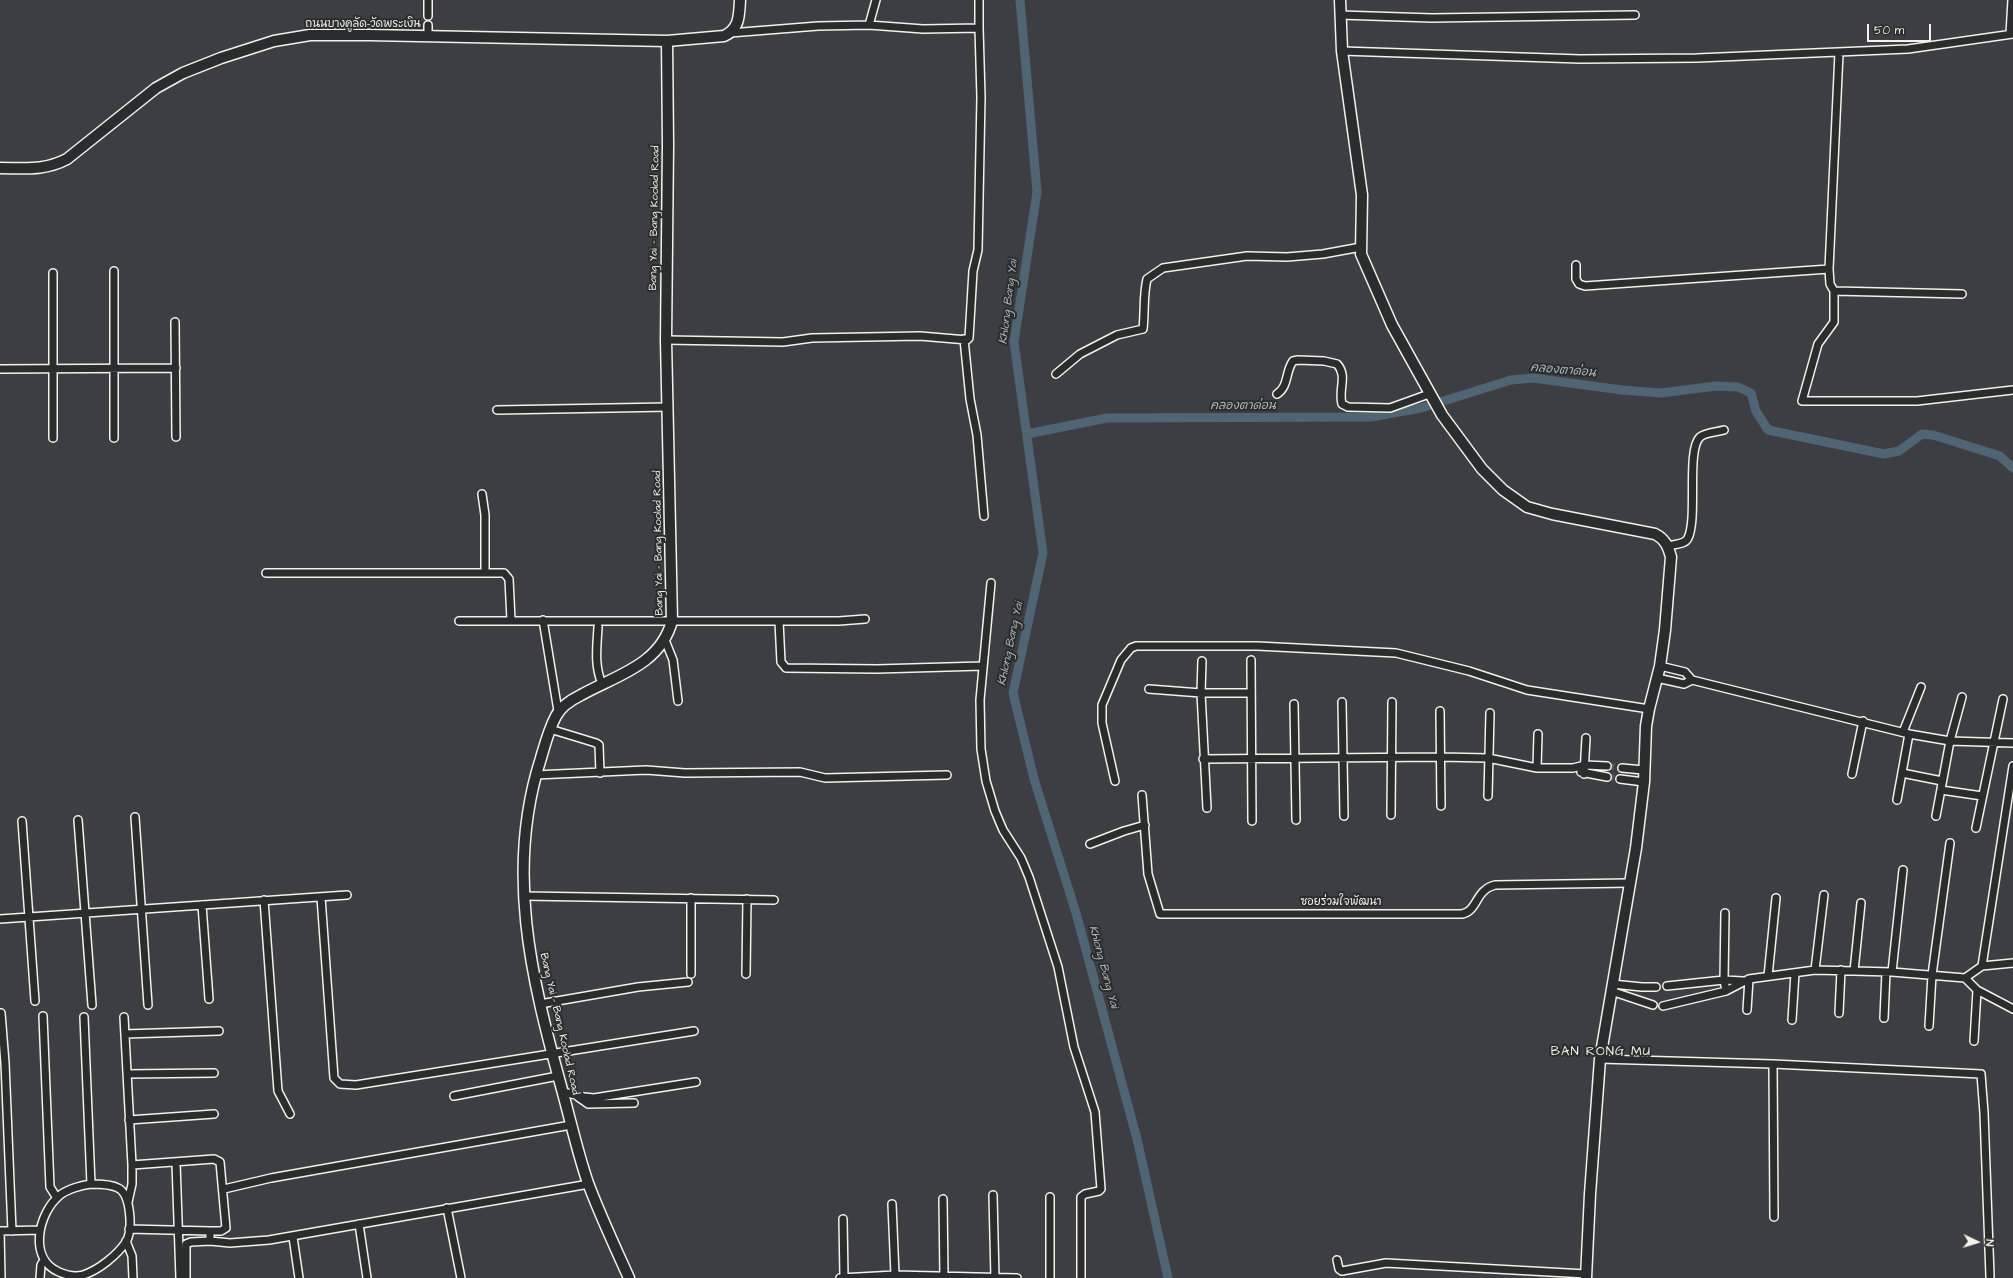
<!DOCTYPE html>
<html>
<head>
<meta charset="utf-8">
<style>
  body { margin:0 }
  #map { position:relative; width:2013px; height:1278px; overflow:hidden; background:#3d3e44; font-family:"Architects Daughter",sans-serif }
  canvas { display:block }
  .north { position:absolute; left:1957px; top:1222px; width:40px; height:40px; -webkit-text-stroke:3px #2a2d2e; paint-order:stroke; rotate:94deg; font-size:11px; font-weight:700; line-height:16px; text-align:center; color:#f4f1e8 }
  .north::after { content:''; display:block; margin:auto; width:14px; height:18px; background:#f4f1e8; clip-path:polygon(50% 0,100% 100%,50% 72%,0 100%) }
  .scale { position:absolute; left:1867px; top:24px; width:64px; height:18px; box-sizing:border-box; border:2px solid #f4f1e8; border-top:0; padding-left:5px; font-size:12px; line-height:14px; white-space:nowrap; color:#f4f1e8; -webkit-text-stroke:3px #2a2d2e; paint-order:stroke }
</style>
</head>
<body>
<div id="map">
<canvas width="2013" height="1278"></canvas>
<div class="north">N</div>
<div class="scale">50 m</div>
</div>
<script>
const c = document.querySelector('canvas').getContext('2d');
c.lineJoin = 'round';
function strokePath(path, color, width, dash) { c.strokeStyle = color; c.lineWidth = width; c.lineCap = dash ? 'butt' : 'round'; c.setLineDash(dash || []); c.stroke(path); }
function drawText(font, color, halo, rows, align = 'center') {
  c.font = font + ' "Architects Daughter","Playpen Sans Thai",sans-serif'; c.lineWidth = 4; c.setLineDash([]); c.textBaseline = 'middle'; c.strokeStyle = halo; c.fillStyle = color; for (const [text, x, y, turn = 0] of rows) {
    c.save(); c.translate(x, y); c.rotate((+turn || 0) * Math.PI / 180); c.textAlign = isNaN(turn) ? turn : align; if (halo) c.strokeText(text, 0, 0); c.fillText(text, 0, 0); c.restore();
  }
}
strokePath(new Path2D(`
  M1020,0L1037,192L1014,342L1043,553L1013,693L1034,779L1076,913L1137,1139L1168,1278
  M1027,434L1107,418L1371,417L1421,408L1511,380L1533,378L1622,390L1661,393L1716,386L1738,387L1751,393L1756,411L1768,430L1884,454L1899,451L1922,434L1933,435L2000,456L2013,468`), '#506574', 9);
strokePath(new Path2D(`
  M1607,766L1622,768
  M1607,777L1620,779`), '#58595d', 7, [7, 3.5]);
const street = new Path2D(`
  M428,0V16
  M1340,15L1432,18L1635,15
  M428,25V37
  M869,25L876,0
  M730,33L818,26L869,25L923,29L979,28V0
  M2010,34L2012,0
  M1342,51L1580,59L1697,58L1908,49L2013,34
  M1839,53L1829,269L1830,284L1834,291V322L1818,344L1802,401H1917L2013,390
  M1576,265V279L1579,284L1585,286L1829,269
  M1834,291L1962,294
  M175,322L176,437
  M964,339L970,399L977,435L984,516
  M666,340L783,342L812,338L920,336L967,340L969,338L973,271L978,250L981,97L979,28
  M0,369L176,368
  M1056,374L1080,354L1117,335L1143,329C1145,312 1143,296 1147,279L1163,268L1247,256L1287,257L1323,254L1361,247
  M1277,394C1289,386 1285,372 1293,361L1298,360L1324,361L1337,364C1348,376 1338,389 1342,404L1348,407L1390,408L1429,394
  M497,410L668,407
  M53,438V273
  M114,438V271
  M482,494L485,515V572
  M1668,546C1674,544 1685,545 1688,538C1698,518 1686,450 1700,437C1706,432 1718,432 1724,430
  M266,573H504L509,579L511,620
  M991,583L980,700L981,749L986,781L995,811L1003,830L1021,858L1029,877L1058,967L1074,1047L1095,1112L1101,1189L1099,1191L1085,1194L1081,1197V1278
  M543,620L558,711
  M459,621H839L865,619
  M779,621L781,662L786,668L877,669L982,666
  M598,627C597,647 594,665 602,684
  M665,640L673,660L678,701
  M1251,660L1252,821
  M1202,661L1201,693L1207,808
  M1660,666L1685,672L1692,680L1909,734L1950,741L2013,743
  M1657,678L1684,684L1692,680
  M1149,689L1201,693H1251
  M1342,702L1344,816
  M1294,704L1296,820
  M1440,711L1441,806
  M550,729L596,743L599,745L600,773
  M1903,732L1921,687
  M1203,759L1440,757L1488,758L1537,768H1573L1585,765L1607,766
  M1537,768L1538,734
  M1622,768L1643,770
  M1581,772L1607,777
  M1902,773L1942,781
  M1584,774L1586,738
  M1852,774L1863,721
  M535,775L646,770L685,773L800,772L825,778L947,775
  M1620,779L1644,782
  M1115,781L1102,723V705L1121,660L1131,648L1136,646H1257L1396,653L1469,671L1527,690L1649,709
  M1941,790L1982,796
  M1142,795L1148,874L1160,914H1462C1478,911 1475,890 1495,885L1630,883
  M1488,796L1490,713
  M1897,800L1909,734
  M1391,815L1392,702
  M1936,816L1950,741L1962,697
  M135,817L148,1005
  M78,820L92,1005
  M22,821L35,1001
  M1976,828L2003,699
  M1090,844L1124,831L1145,825
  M524,896L774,900
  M321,897L334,1078L340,1084L356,1085L694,1031
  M691,898V974
  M264,900L278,1091L290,1114
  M202,905L209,999
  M1725,913L1724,980L1726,991
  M0,919L347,895
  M1982,966L2013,963
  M1815,970L1824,895
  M1854,971L1861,903
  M1892,972L1903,870
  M746,974L747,899
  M1768,976L1776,898
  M1965,978L1982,966L2013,766
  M1612,984L1642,987H1656
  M1667,986L1724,980L1743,981
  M1611,991L1653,1005
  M540,1004L638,987L688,982
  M1663,1006L1726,991L1749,979L1815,970L1892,972L1965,978L1977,990L2013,1009
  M1747,1010L1749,979
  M1,1013L5,1063L12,1231
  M1839,1013L1841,970
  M43,1016L50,1187L57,1198
  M84,1017L91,1184
  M124,1017L132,1165V1184L128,1202
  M1884,1018L1886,972
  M1792,1020L1795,973
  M1929,1026L1932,975L1950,843
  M125,1034L219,1031
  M1974,1041L1977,990
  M1600,1059L1773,1064L1981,1074L1984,1113L1990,1276
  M1773,1064L1774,1217
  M127,1074L214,1073
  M563,1092L584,1097L594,1098L696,1082
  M454,1096L558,1076
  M578,1097L588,1104L634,1103
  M129,1120L214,1114
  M176,1163L180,1278
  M132,1165L214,1159L220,1162L226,1228L221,1231H210
  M91,1184C99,1184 111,1184 118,1188C131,1194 133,1230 126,1242C117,1255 99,1270 83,1275C76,1277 66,1275 59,1272C28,1259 38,1213 60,1195C68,1189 82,1185 91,1184Z
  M224,1189L271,1178L571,1125
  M993,1195L995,1278
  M943,1199L944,1277
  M892,1204L895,1275
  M447,1208L461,1278
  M843,1219L844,1277
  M359,1224L367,1278
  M129,1229L210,1231V1241L230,1243L269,1240L589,1184
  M0,1231L1,1278
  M0,1231L39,1230
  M293,1237L299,1278
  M126,1241L132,1256L133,1278
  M1337,1260L1339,1269L1342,1271L1386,1263L1586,1274
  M40,1278L41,1265L44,1260
  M186,1278V1244L191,1242L210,1241
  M840,1278L895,1275L1017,1278
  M1050,1278V1197`);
const secondary = new Path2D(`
  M1340,0L1342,51L1362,195L1361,254L1392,325L1442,415L1482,469L1503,490L1527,507L1552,514L1655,534C1665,539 1668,546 1671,557L1665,630L1660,666L1649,709L1646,726L1644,782L1636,848L1600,1059L1590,1194L1586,1278
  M0,168C25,168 44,171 67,159L156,88L183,73L221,58L274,41L310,35H369L667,41
  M629,1278C615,1247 600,1215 588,1183C577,1151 570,1118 561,1086C531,977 505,869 541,758C545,744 549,729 556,716C561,706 571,700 581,695C617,675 660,665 672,621L666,340L668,145L667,41L724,36C740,29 739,15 740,0`);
strokePath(street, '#f4f1e8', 10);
strokePath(secondary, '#f4f1e8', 13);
strokePath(street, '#2a2d2e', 7);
strokePath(secondary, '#2a2d2e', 10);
drawText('11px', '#f4f1e8', '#2a2d2e', [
  ["ถนนบางคูลัด-วัดพระเงิน",363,25],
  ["Bang Yai - Bang Koolad Road",655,218,-89],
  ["Bang Yai - Bang Koolad Road",659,543,-91],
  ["ซอยร่วมใจพัฒนา",1341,903],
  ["Bang Yai - Bang Koolad Road",559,1024,77]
]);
drawText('italic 12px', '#b2b9ba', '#2a2d2e', [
  ["Khlong Bang Yai",1009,302,-83],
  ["คลองตาด่อน",1563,371,5],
  ["คลองตาด่อน",1243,406],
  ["Khlong Bang Yai",1011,644,-78],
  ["Khlong Bang Yai",1103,967,75]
]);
c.letterSpacing = '1px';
drawText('13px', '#f4f1e8', '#2a2d2e', [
  ["BAN RONG MU",1601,1052]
]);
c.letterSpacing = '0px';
</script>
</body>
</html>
